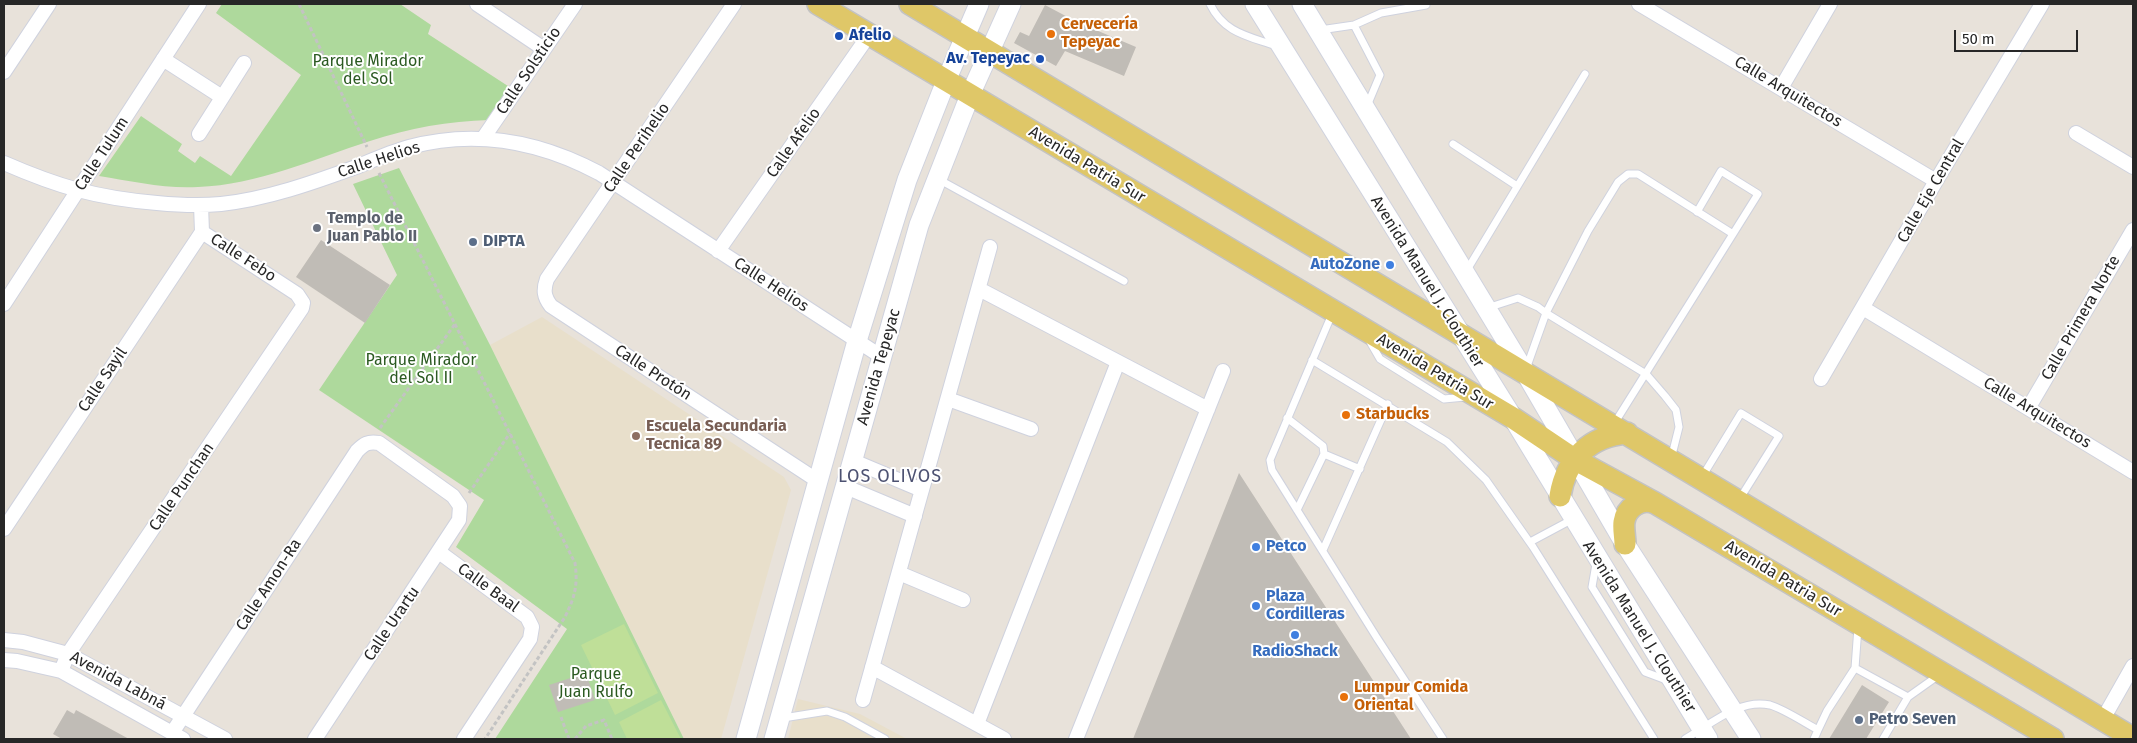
<!DOCTYPE html>
<html>
<head>
<meta charset="utf-8">
<style>
  body { margin:0 }
  #map { position:relative; width:2137px; height:743px; overflow:hidden; background:#e8e2da; font-family:"Fira Sans",sans-serif }
  canvas { display:block }
  .frame { position:absolute; inset:0; border:5px solid #272727; pointer-events:none }
  .scale { position:absolute; left:1954px; top:30px; width:124px; height:22px; box-sizing:border-box; border:2px solid #272727; border-top:0; padding-left:6px; font-size:15px; line-height:18px; white-space:nowrap; color:#272727; -webkit-text-stroke:4px #fff; paint-order:stroke }
</style>
</head>
<body>
<div id="map">
<canvas width="2137" height="743"></canvas>
<div class="frame"></div>
<div class="scale">50 m</div>
</div>
<script>
const c = document.querySelector('canvas').getContext('2d');
c.lineJoin = 'round';
function fillPath(path, color) { c.fillStyle = color; c.fill(path, 'evenodd'); }
function strokePath(path, color, width, dash) { c.strokeStyle = color; c.lineWidth = width; c.lineCap = dash ? 'butt' : 'round'; c.setLineDash(dash || []); c.stroke(path); }
function drawText(font, color, halo, rows, align = 'center') {
  c.font = font + ' "Fira Sans",sans-serif'; c.lineWidth = 4; c.setLineDash([]); c.textBaseline = 'middle'; c.strokeStyle = halo; c.fillStyle = color; for (const [text, x, y, turn = 0] of rows) {
    c.save(); c.translate(x, y); c.rotate((+turn || 0) * Math.PI / 180); c.textAlign = isNaN(turn) ? turn : align; if (halo) c.strokeText(text, 0, 0); c.fillText(text, 0, 0); c.restore();
  }
}
fillPath(new Path2D(`
  M542,317L784,477L791,490L721,739H684L490,345Z
  M798,699L860,714L907,739H788Z`), '#e8dfcb');
fillPath(new Path2D(`
  M222,4H400L431,25L428,34L511,88L489,120C449,121 409,128 370,141C314,159 257,185 198,187C165,189 131,181 99,176L141,116L182,144L178,151L195,163L200,156L231,176L301,75L216,13Z
  M399,168L490,345L684,739H495L567,629L456,547L484,500L319,390L397,275L353,184Z`), '#aed99c');
fillPath(new Path2D(`
  M624,624L658,693L615,715L581,645Z
  M661,700L681,739H627L619,722Z`), '#bfdf98');
fillPath(new Path2D(`
  M1045,5L1077,22L1136,47L1124,76L1065,51L1056,66L1014,43L1020,32L1029,36Z
  M321,240L390,285L365,323L296,277Z
  M1239,473L1411,739H1133Z
  M586,673L595,700L558,712L549,685Z
  M1862,685L1889,702L1866,739H1829Z
  M67,710L74,714L76,710L129,739H62L53,734Z`), '#c0bcb6');
const lane = new Path2D(`
  M1210,4C1224,33 1248,36 1276,46
  M1354,25L1381,13L1426,5
  M1320,30L1354,25L1380,75L1367,106
  M1453,144L1517,186
  M938,179L1124,281
  M1467,270L1585,74
  M1487,308L1518,298L1538,307L1546,313L1526,369
  M1332,314L1270,460L1272,470L1377,638L1443,739
  M1369,340L1380,359L1444,399L1465,397
  M1312,360L1447,442L1486,480L1533,547L1654,739
  M1287,418L1323,446L1324,454L1297,510
  M1614,424L1758,194L1721,171L1697,212
  M1324,454L1360,469
  M1671,459L1679,427L1676,410L1665,396L1646,374L1546,313L1588,231L1618,182L1628,174H1638L1733,234
  M1702,477L1741,413L1779,436L1739,500
  M1530,542L1573,519
  M1323,550L1388,404
  M1596,564L1592,587L1645,672L1669,681
  M1855,668L1908,697
  M783,718L827,711L845,717L885,739
  M1685,739C1710,725 1739,698 1770,705C1784,709 1805,723 1818,730L1827,711L1855,668L1858,627
  M1814,739L1818,730
  M1883,739L1908,697L1939,675`);
const street = new Path2D(`
  M477,4L544,49
  M734,4L547,279C543,290 544,297 551,306L818,481
  M1639,4L1936,181
  M163,59L222,97
  M4,72L49,4
  M1781,88L1830,4
  M2076,133L2133,167
  M199,134L244,63
  M484,137L575,4
  M4,163C59,187 97,198 157,203C178,205 200,206 221,204C267,199 312,183 356,167C373,160 391,152 409,147C476,129 539,141 599,173L882,357
  M201,205L202,232
  M718,251L869,35
  M979,289L1208,409
  M4,304L199,4
  M1863,308L2133,472
  M1821,379L1936,181L2042,4
  M948,399L1031,429
  M2029,407L2133,230
  M853,461L922,490
  M846,487L915,516
  M4,529L202,232
  M439,552L527,617L532,627L530,639L464,739
  M899,573L963,600
  M4,640L23,642L68,654L225,739
  M4,660L17,661L61,671L183,739
  M872,667L1004,739
  M61,671L68,654L302,308L303,303L297,294L202,232
  M863,700L990,247
  M2103,719L2133,666
  M977,724L1118,362
  M172,733L357,451C364,444 368,441 379,443L453,496L460,506L459,520L315,739
  M1076,739L1223,371`);
const secondary = new Path2D(`
  M1255,4L1513,418L1708,739
  M1302,4L1525,372L1625,544L1751,739
  M746,739L857,341L907,180L946,81L979,4
  M774,739L919,225L970,95L1011,4`);
const primary = new Path2D(`
  M818,4L1513,418L1574,459L1655,503L2053,739
  M910,4L2133,738
  M1560,496C1566,459 1590,436 1627,433
  M1625,544C1625,537 1623,529 1624,522C1626,508 1641,497 1655,503`);
strokePath(lane, '#cfd2de', 9);
strokePath(street, '#cfd2de', 16);
strokePath(secondary, '#cfd2de', 21);
strokePath(primary, '#c3c3c3', 24);
strokePath(new Path2D(`
  M299,4L367,147
  M379,173L575,563C578,586 575,596 565,617L485,739
  M380,428L455,324
  M469,493L510,433
  M561,717L569,739
  M575,739L586,726L604,720L612,739`), '#c3c3c3', 3, [4, 2.5]);
strokePath(lane, '#fff', 7);
strokePath(street, '#fff', 14);
strokePath(secondary, '#fff', 19);
strokePath(primary, '#dfc768', 21);
for (const [x, y, r, color] of [
  [1051,34,5,"#e8710a"],
  [839,36,5,"#1a4fb4"],
  [1040,59,5,"#1a4fb4"],
  [317,228,5,"#6b7280"],
  [473,242,5,"#5c6f8a"],
  [1390,265,5,"#3f7fe0"],
  [1346,415,5,"#e8710a"],
  [636,436,5,"#8d6e63"],
  [1256,547,5,"#3f7fe0"],
  [1256,606,5,"#3f7fe0"],
  [1295,635,5,"#3f7fe0"],
  [1344,697,5,"#e8710a"],
  [1859,720,5,"#5c6f8a"]
]) { const dot = new Path2D(); dot.arc(x, y, r, 0, 2 * Math.PI); c.fillStyle = color; c.fill(dot); strokePath(dot, '#fff', 2); }
drawText('bold 16px', '#c56008', '#fff', [
  ["Cervecería",1061,25],
  ["Tepeyac",1061,43],
  ["Starbucks",1356,415],
  ["Lumpur Comida",1354,688],
  ["Oriental",1354,706]
], 'left');
drawText('bold 16px', '#164399', '#fff', [
  ["Afelio",849,36],
  ["Av. Tepeyac",1030,59,"right"]
], 'left');
drawText('16px', '#2b5a21', '#fff', [
  ["Parque Mirador",368,62],
  ["del Sol",368,80],
  ["Parque Mirador",421,361],
  ["del Sol II",421,379],
  ["Parque",596,675],
  ["Juan Rulfo",596,693]
]);
drawText('16px', '#272727', '#fff', [
  ["Calle Solsticio",529,71,-56],
  ["Calle Arquitectos",1788,92,31],
  ["Calle Afelio",794,143,-55],
  ["Calle Perihelio",637,148,-56],
  ["Calle Tulum",102,154,-57],
  ["Calle Helios",379,160,-18],
  ["Avenida Patria Sur",1087,165,31],
  ["Calle Eje Central",1931,191,-60],
  ["Calle Febo",243,258,33],
  ["Avenida Manuel J. Clouthier",1427,282,58],
  ["Calle Helios",771,285,33],
  ["Calle Primera Norte",2081,318,-60],
  ["Avenida Tepeyac",879,367,-74],
  ["Avenida Patria Sur",1435,372,31],
  ["Calle Protón",653,373,33],
  ["Calle Sayil",103,380,-56],
  ["Calle Arquitectos",2037,413,31],
  ["Calle Punchan",182,487,-56],
  ["Avenida Patria Sur",1783,579,31],
  ["Calle Amon-Ra",269,585,-57],
  ["Calle Baal",488,588,36],
  ["Calle Urartu",392,624,-56],
  ["Avenida Manuel J. Clouthier",1639,627,58],
  ["Avenida Labná",118,681,28]
]);
drawText('bold 16px', '#5b616d', '#fff', [
  ["Templo de",327,219],
  ["Juan Pablo II",327,237]
], 'left');
drawText('bold 16px', '#4e5e75', '#fff', [
  ["DIPTA",483,242],
  ["Petro Seven",1869,720]
], 'left');
drawText('bold 16px', '#366cbe', '#fff', [
  ["AutoZone",1380,265,"right"],
  ["Petco",1266,547],
  ["Plaza",1266,597],
  ["Cordilleras",1266,615],
  ["RadioShack",1295,652,"center"]
], 'left');
drawText('bold 16px', '#785e54', '#fff', [
  ["Escuela Secundaria",646,427],
  ["Tecnica 89",646,445]
], 'left');
c.letterSpacing = '1px';
drawText('18px', '#4d5272', '#fff', [
  ["LOS OLIVOS",890,477]
]);
c.letterSpacing = '0px';
</script>
</body>
</html>
